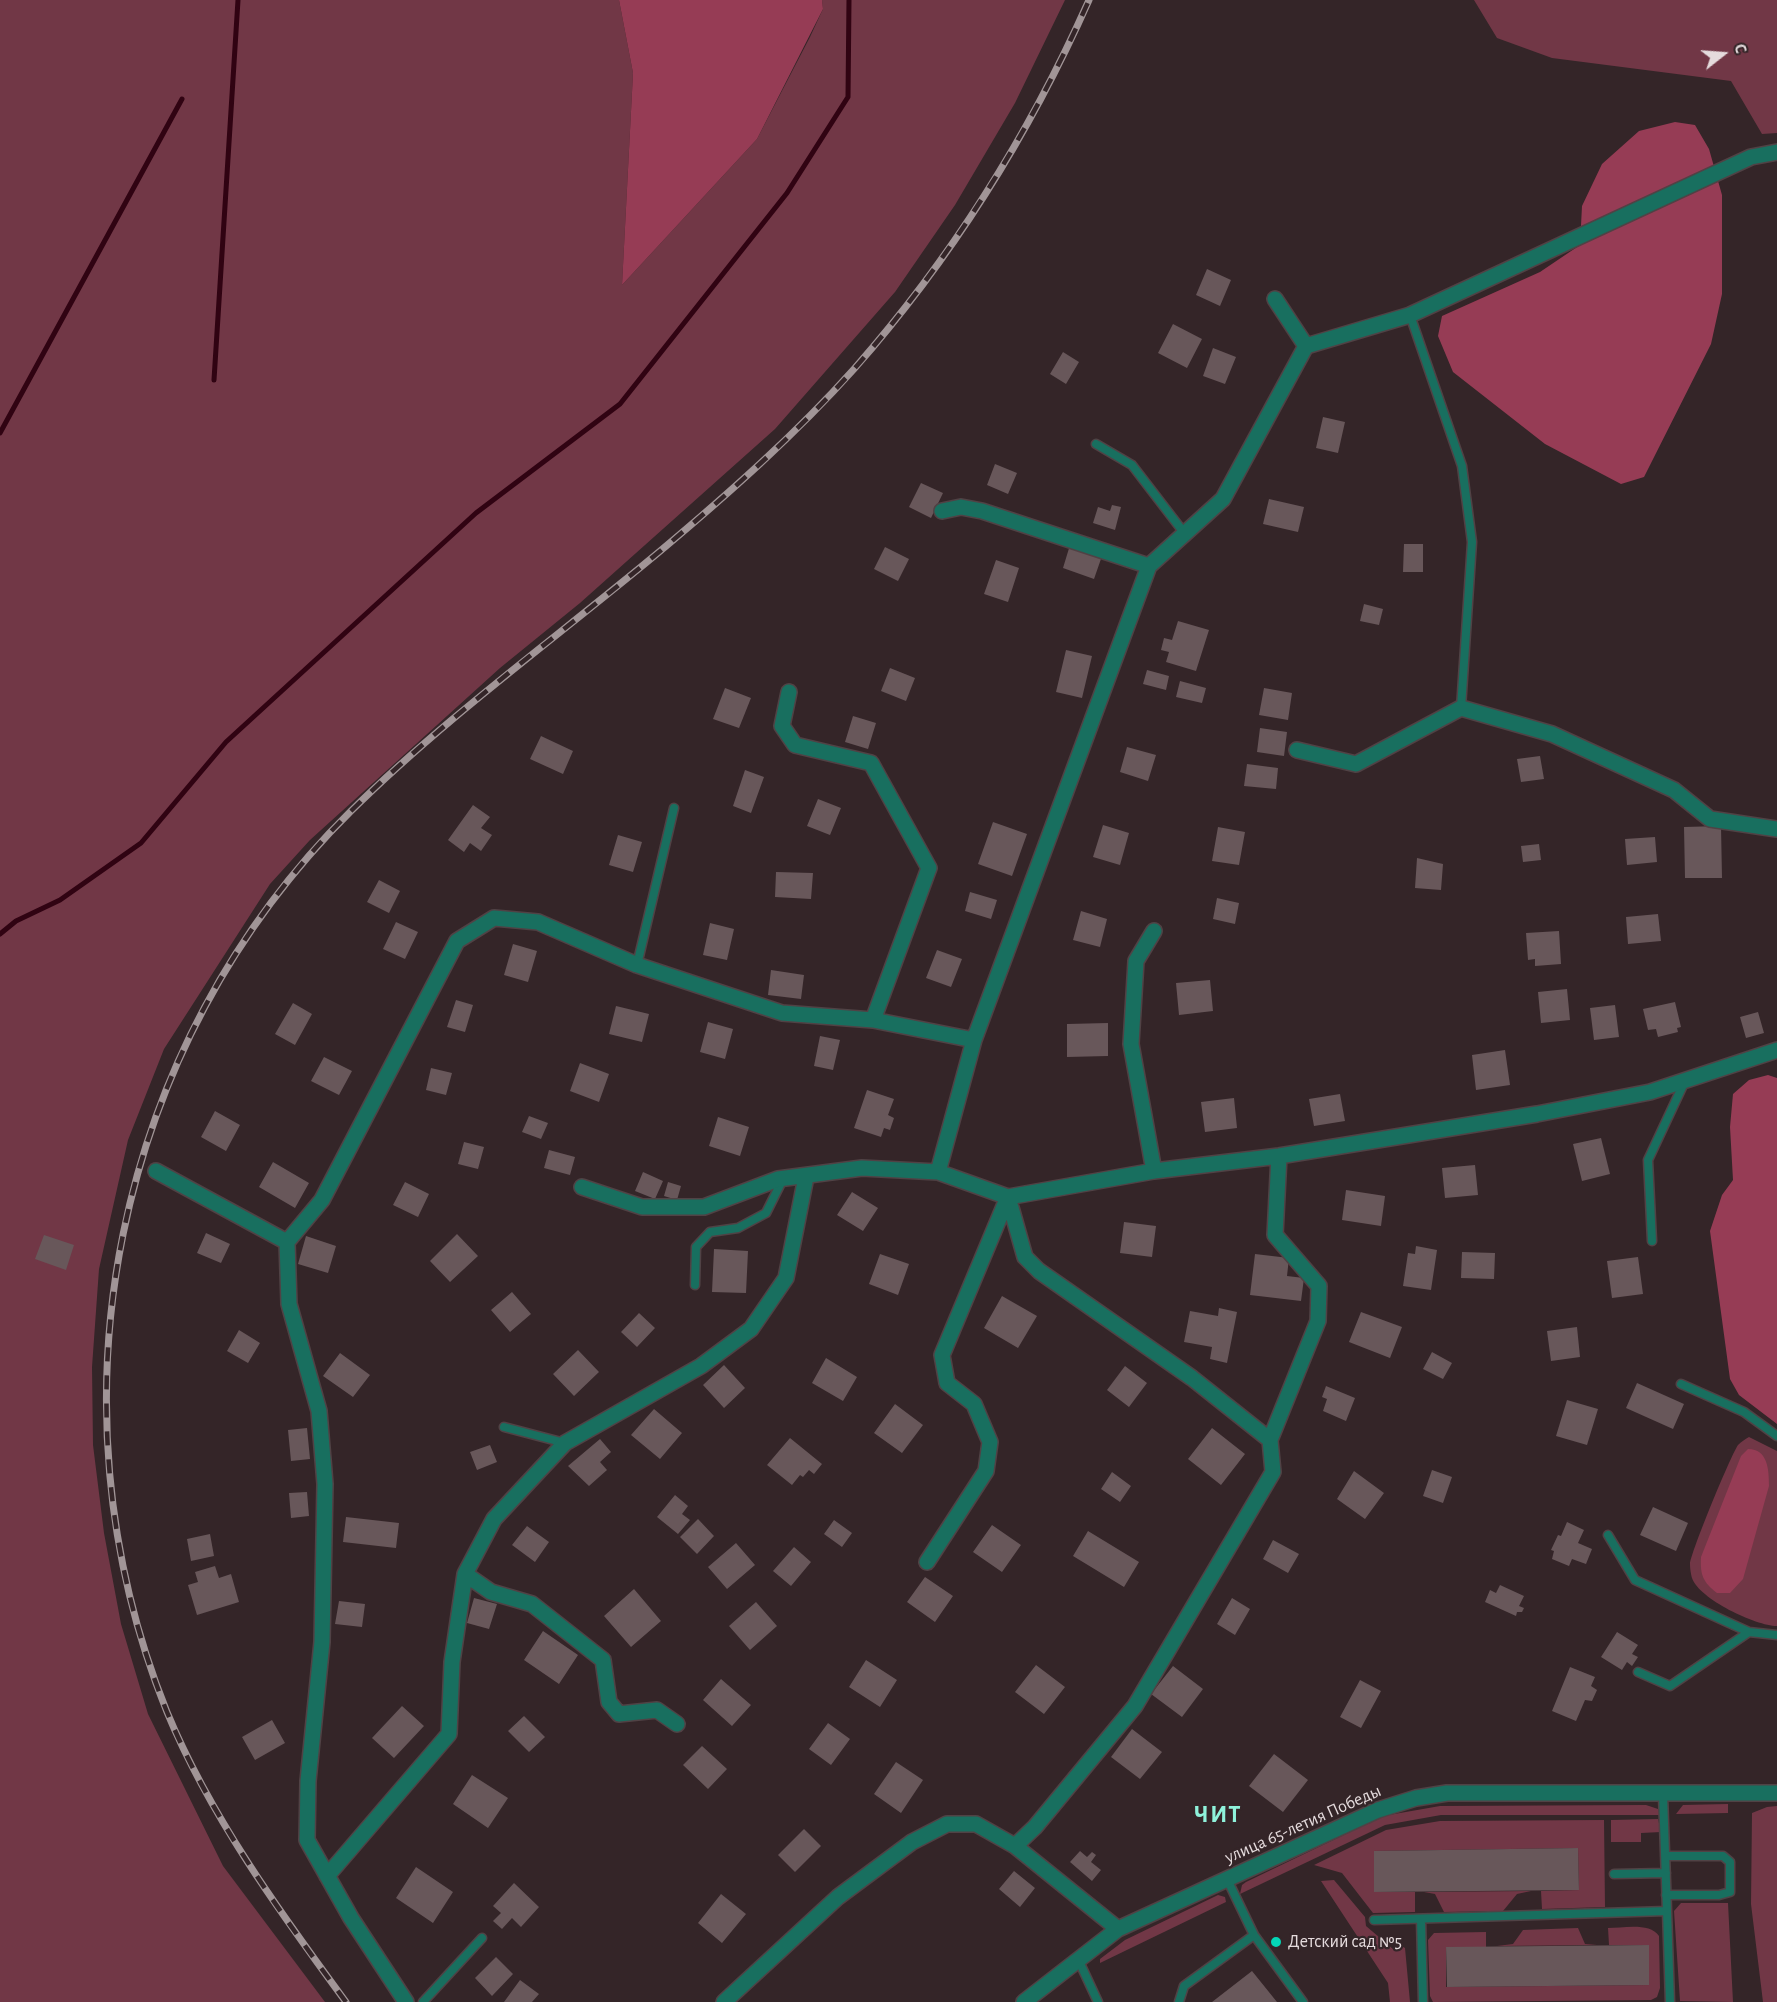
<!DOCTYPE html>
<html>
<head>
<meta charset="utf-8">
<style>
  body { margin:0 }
  #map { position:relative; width:1777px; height:2002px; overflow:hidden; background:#342528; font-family:"Alegreya Sans",sans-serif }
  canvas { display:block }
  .north { position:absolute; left:1693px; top:24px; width:60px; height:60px; -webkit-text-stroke:4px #342528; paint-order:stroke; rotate:73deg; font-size:16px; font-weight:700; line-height:24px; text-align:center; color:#e5dbdd }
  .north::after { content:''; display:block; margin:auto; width:21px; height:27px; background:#e5dbdd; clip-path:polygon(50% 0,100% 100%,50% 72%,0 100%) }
</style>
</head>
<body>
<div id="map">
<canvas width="1777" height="2002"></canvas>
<div class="north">С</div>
</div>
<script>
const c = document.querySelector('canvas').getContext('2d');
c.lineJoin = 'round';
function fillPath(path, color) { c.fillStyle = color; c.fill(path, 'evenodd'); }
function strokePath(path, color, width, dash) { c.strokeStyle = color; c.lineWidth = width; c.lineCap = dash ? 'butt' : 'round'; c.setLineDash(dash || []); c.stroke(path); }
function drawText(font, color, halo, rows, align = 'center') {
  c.font = font + ' "Alegreya Sans",sans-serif'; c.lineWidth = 4.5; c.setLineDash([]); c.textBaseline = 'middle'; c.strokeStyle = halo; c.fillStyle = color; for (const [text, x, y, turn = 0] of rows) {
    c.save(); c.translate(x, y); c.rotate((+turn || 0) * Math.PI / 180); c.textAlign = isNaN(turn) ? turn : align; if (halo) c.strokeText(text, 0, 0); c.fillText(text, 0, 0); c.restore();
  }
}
fillPath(new Path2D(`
  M0,0H619L633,73L622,285L757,139L810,37L823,9L822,0H1065L1015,103L955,205L895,292L775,429L580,603L500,668L310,840L270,884L164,1049L128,1140L99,1269L92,1367L93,1445L104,1533L121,1624L148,1714L223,1866L325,2002H0Z
  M1474,0H1777V133L1762,134L1731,81L1552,58L1497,38Z
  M1749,1437L1777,1451V1626C1756,1626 1699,1599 1692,1578C1691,1575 1690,1568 1690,1564C1691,1552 1730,1457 1738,1445C1741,1442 1745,1439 1749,1437Z
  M1728,1804V1813L1676,1814L1683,1805Z
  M1646,1805L1658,1809L1660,1815H1441L1385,1825L1240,1894L1242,1885L1246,1882L1383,1816L1440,1806Z
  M1777,1806V2002H1763L1751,1904L1752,1813L1767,1807Z
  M1658,1819L1661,1832L1641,1833V1842H1611V1820Z
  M1604,1820L1605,1907L1542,1909L1541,1891L1579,1890L1578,1848L1374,1851V1892H1415V1912L1373,1913L1342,1873L1314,1865L1386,1830L1440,1821Z
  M1334,1880L1365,1917L1366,1926L1393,1949L1400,1945L1405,1948L1410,2002H1390L1388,1983L1321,1881Z
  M1531,1891L1517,1894L1503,1911L1444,1912L1435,1894L1424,1892Z
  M1218,1895L1225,1897L1226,1902L1100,1963V1959L1125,1940Z
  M1681,1903H1728L1733,2002L1680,2001L1674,1911Z
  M1578,1928L1585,1944L1597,1945L1497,1946L1513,1944L1523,1930Z
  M1608,1928C1623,1928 1650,1922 1659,1936L1660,1988L1657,1997L1651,2000L1433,2002L1430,1996L1428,1940L1434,1933L1486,1932V1947H1446V1987L1649,1985V1945H1609Z`), '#713746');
fillPath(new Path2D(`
  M619,0H822L823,9L757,139L622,285L633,73Z
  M1675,122L1695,125L1709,149L1722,195V294L1711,344L1644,477L1621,484L1545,444L1453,372L1438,336L1442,316L1540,272L1580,245L1582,206L1602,164L1639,131Z
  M1768,1075L1777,1078V1424L1739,1395L1730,1379L1710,1231L1722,1195L1733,1180L1730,1127L1733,1094L1749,1080Z
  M1748,1449C1768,1449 1769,1470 1769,1486L1743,1579L1730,1593H1717C1703,1582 1700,1575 1701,1557L1741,1456Z`), '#963c55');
strokePath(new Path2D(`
  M214,380L238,0
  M0,433L182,99
  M0,934L16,921L60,900L141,843L226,742L476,513L620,404L787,193L848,97L849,0`), '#300312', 5);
fillPath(new Path2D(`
  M1207,269L1231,280L1220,306L1196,295Z
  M1173,324L1202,339L1187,368L1158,353Z
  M1213,348L1236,357L1225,384L1203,376Z
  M1063,352L1079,362L1066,384L1050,374Z
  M1323,417L1345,422L1338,453L1316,448Z
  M995,464L1017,473L1008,494L987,485Z
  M921,483L943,493L931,518L909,507Z
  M1269,499L1304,507L1298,532L1263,524Z
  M1112,505L1121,507L1115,530L1093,523L1098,507L1110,511Z
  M1404,544H1423V572H1403Z
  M1070,545L1102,556L1094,579L1063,568Z
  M885,547L909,559L898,581L874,569Z
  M996,560L1019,568L1008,602L984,594Z
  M1364,604L1383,609L1379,625L1360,621Z
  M1178,621L1209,630L1196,671L1166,662L1169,652L1161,650L1164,638L1172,640Z
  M1066,650L1092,656L1082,698L1056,692Z
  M890,668L915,678L906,701L881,691Z
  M1147,670L1169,676L1166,690L1143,684Z
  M1180,681L1206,688L1202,703L1176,697Z
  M725,688L751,698L739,728L713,719Z
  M1264,688L1292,693L1288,720L1259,715Z
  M853,716L876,723L868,749L845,742Z
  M1260,728L1287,732L1284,756L1257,752Z
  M541,736L573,751L563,774L530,759Z
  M1127,747L1156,755L1148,781L1120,772Z
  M1540,756L1544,779L1521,782L1517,759Z
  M1247,764L1278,768L1276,789L1244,786Z
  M745,770L764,777L751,813L733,806Z
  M818,799L841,808L830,835L807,826Z
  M473,805L490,817L481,828L492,835L481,851L470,843L464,852L448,840Z
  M993,822L1027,834L1012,876L978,864Z
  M1103,825L1129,833L1120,865L1093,857Z
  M1721,826L1722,878H1685L1684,827Z
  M1218,827L1245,832L1239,865L1212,861Z
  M618,835L642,842L633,872L609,865Z
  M1655,837L1657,862L1627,865L1625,839Z
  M1539,844L1541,860L1523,862L1521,846Z
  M1417,858L1443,864L1441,890L1415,888Z
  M776,872L813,873L811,899L775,897Z
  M379,880L400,891L389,913L367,902Z
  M970,892L997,900L991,919L965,911Z
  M1217,898L1239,903L1235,924L1213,919Z
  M1081,911L1107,919L1100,947L1073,940Z
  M1658,914L1661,941L1628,944L1626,917Z
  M396,922L418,932L405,959L383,949Z
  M710,923L734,929L727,960L703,955Z
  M1559,931L1561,964L1535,966V959L1528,960L1526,933Z
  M513,944L537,951L528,982L504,975Z
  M937,950L962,959L951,987L926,978Z
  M771,970L804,975L801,999L768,995Z
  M1210,980L1213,1011L1179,1015L1176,983Z
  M1567,989L1570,1020L1541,1023L1538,992Z
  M456,1000L473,1005L465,1032L447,1027Z
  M1675,1002L1681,1027L1677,1028L1678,1032L1658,1037L1656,1029L1648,1030L1643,1009Z
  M293,1003L312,1014L295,1045L275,1034Z
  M1615,1005L1619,1037L1594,1040L1590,1008Z
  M616,1006L649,1014L642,1042L609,1034Z
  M1758,1012L1764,1033L1746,1038L1740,1017Z
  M708,1022L733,1029L725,1059L700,1052Z
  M1108,1023V1056L1067,1057V1024Z
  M820,1036L840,1040L833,1070L814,1066Z
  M1505,1050L1510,1085L1476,1090L1472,1055Z
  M324,1057L352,1071L339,1095L311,1081Z
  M580,1063L609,1074L599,1102L570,1091Z
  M431,1068L452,1073L446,1095L426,1090Z
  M867,1090L894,1099L888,1115L894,1118L890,1130L884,1128L881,1137L854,1128Z
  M1340,1094L1345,1121L1314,1126L1309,1099Z
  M1234,1098L1237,1128L1205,1132L1201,1102Z
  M215,1111L240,1125L226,1151L201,1137Z
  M529,1116L548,1123L541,1139L522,1132Z
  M718,1117L749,1127L740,1156L709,1146Z
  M1601,1138L1610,1174L1582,1181L1573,1144Z
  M464,1142L484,1147L478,1169L458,1164Z
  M549,1150L575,1157L570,1175L544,1168Z
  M273,1162L309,1183L295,1208L259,1187Z
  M1475,1165L1478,1195L1445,1198L1442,1168Z
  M643,1172L663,1181L655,1199L635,1191Z
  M405,1182L429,1194L418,1217L393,1205Z
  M668,1182L681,1186L677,1200L664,1196Z
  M1346,1190L1385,1196L1381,1226L1342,1220Z
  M852,1192L878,1208L863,1231L837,1215Z
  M1124,1222L1156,1226L1152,1257L1120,1253Z
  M206,1233L230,1244L221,1263L197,1253Z
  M457,1234L478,1256L450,1282L430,1261Z
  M44,1235L74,1245L66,1270L35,1259Z
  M306,1236L336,1246L328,1273L298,1264Z
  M1416,1246L1437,1250L1431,1290L1403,1286L1408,1253L1415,1254Z
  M714,1249L748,1251L746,1293L712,1292Z
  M1462,1252L1495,1253L1494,1279L1461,1278Z
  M880,1254L909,1264L898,1295L869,1284Z
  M1255,1254L1289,1258L1287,1276L1304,1278L1301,1301L1250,1295Z
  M1638,1257L1643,1294L1612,1298L1607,1261Z
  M512,1292L531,1314L510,1332L491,1310Z
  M1002,1296L1037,1316L1018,1348L984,1328Z
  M1219,1308L1237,1312L1227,1363L1210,1359L1212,1347L1184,1342L1190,1311L1218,1316Z
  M1361,1312L1402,1327L1390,1358L1349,1342Z
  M639,1313L655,1328L637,1347L621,1332Z
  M1577,1327L1580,1357L1551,1361L1547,1331Z
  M239,1330L260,1343L248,1363L227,1351Z
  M578,1350L599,1372L574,1396L553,1374Z
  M1432,1352L1452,1363L1443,1379L1423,1369Z
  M340,1353L370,1375L353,1397L323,1376Z
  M826,1358L857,1377L843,1401L812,1383Z
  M724,1365L745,1388L724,1408L703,1385Z
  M1125,1366L1147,1383L1129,1407L1107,1390Z
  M1637,1383L1684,1404L1673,1429L1626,1408Z
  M1326,1386L1355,1398L1346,1421L1323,1411L1327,1399L1322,1397Z
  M1567,1400L1598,1409L1587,1445L1556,1436Z
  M895,1404L923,1425L902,1453L874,1433Z
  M654,1409L682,1433L660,1459L631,1435Z
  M307,1428L310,1459L291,1461L288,1430Z
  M1212,1428L1245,1454L1221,1485L1188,1459Z
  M790,1438L822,1464L814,1474L809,1470L803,1477L800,1475L792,1485L767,1465Z
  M600,1439L611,1452L600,1462L607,1470L589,1486L568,1466Z
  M490,1445L497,1462L477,1470L470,1452Z
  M1432,1470L1452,1477L1443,1503L1423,1496Z
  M1354,1471L1384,1493L1365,1519L1337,1499Z
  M1112,1472L1131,1486L1120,1502L1101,1489Z
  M307,1492L309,1516L291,1518L289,1493Z
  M675,1495L688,1506L682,1514L690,1520L678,1534L657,1517Z
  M1653,1507L1688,1523L1676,1551L1640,1535Z
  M346,1517L399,1523L396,1548L343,1542Z
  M698,1519L714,1536L697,1554L680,1537Z
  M834,1520L852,1533L842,1547L824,1534Z
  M1567,1522L1584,1530L1578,1543L1592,1549L1586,1564L1572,1559L1569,1566L1552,1559L1554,1551L1551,1550L1558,1535L1561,1536Z
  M992,1525L1021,1545L1002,1572L973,1552Z
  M527,1526L549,1542L535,1562L512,1545Z
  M1088,1531L1139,1562L1124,1587L1073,1556Z
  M210,1534L214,1556L191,1561L187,1539Z
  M1273,1540L1299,1554L1288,1573L1263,1559Z
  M736,1543L755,1565L727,1589L708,1567Z
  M794,1547L811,1562L791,1586L773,1571Z
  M215,1566L219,1578L231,1574L239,1602L197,1615L188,1585L198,1582L195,1572Z
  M925,1577L953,1596L935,1622L907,1602Z
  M1500,1585L1524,1596L1519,1606L1524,1608L1522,1612H1517L1516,1616L1485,1602L1490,1590L1496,1593Z
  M634,1589L661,1621L631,1647L604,1616Z
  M474,1598L497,1604L489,1629L467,1623Z
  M1232,1598L1250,1609L1235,1635L1217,1624Z
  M339,1601L365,1604L362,1627L335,1624Z
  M756,1602L777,1626L750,1650L729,1626Z
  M543,1631L578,1655L559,1684L524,1660Z
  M1617,1632L1638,1645L1632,1654L1638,1657L1632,1666L1627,1662L1622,1670L1601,1657Z
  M866,1660L897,1680L880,1707L849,1687Z
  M1036,1665L1065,1687L1044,1714L1015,1692Z
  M1173,1666L1203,1689L1182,1717L1151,1694Z
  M1570,1667L1595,1677L1591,1686L1597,1690L1592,1701L1585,1700L1576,1721L1552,1711Z
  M721,1679L751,1705L732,1726L703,1700Z
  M1360,1680L1381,1691L1361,1728L1340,1717Z
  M402,1706L424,1726L394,1758L372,1738Z
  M524,1716L545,1737L529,1752L508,1731Z
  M272,1720L285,1743L255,1760L242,1737Z
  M828,1723L850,1739L831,1765L809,1749Z
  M1132,1729L1162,1752L1140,1779L1111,1757Z
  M702,1746L727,1769L708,1789L683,1765Z
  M1274,1754L1308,1780L1283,1812L1249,1786Z
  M896,1762L923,1780L901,1813L874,1794Z
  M472,1775L508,1798L488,1828L453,1804Z
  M804,1829L821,1846L795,1872L778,1855Z
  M1578,1848L1579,1890L1374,1892V1851Z
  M1080,1851L1087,1857L1092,1852L1096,1855L1091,1862L1101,1870L1092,1881L1070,1862Z
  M416,1867L453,1892L433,1923L396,1898Z
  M1014,1871L1035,1888L1020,1907L999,1889Z
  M514,1883L539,1907L521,1927L512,1918L502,1929L493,1921L501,1913L493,1906Z
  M721,1894L746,1914L722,1943L698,1923Z
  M1649,1945V1985L1447,1987L1446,1947Z
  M496,1957L513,1974L492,1996L475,1978Z
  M1252,1971L1277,2002H1212Z
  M520,1980L539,1994L532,2002H504Z`), '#68575a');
const lane = new Path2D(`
  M1410,315L1462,466L1472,542L1461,708
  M1096,444L1132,465L1185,534
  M637,965L674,808
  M1652,1241L1648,1160L1685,1081
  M695,1285L696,1247L710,1232L738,1228L766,1213L783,1179
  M1681,1384L1744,1412L1777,1436
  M504,1427L565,1443
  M1608,1535L1635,1580L1749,1632L1670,1686L1638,1672
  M1749,1632L1777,1635
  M1665,1856H1723L1730,1862V1892L1719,1895H1666
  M1614,1874L1666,1873
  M1227,1879L1254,1935L1303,2002
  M1667,1911L1670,2002
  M1421,1919L1423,2002
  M1374,1920L1667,1911L1663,1794
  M1078,1959L1098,2002
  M423,2002L482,1938
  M1179,2002L1184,1986L1254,1935`);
const street = new Path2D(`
  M1306,346L1410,315L1751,157L1777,152
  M942,511L961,507L982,511L1149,566
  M789,692L782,726L795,745L871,763L929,868L873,1020
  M1297,750L1356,764L1461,708L1552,734L1674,790L1710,819L1777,829
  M1154,931L1136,961L1131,1044L1154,1171
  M156,1171L287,1242L289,1304L319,1411L325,1484L322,1642L308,1781L307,1840L351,1918L406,2002
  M938,1172L974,1040L1149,566L1223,499L1306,346L1275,299
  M582,1187L642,1207H704L778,1179L862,1168L938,1172L1008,1197L1154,1171L1279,1156L1537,1114L1650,1092L1777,1050
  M1008,1197L1025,1257L1039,1271L1192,1378L1270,1440L1318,1321L1319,1286L1275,1235L1279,1156
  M287,1242L322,1200L457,941L494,918L538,922L637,965L782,1013L873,1020L974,1040
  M927,1562L986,1471L990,1442L974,1404L947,1383L942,1355L1008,1197
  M465,1574L491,1592L532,1604L603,1660L609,1702L619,1714L657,1710L677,1724
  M1015,1846L1118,1929
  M327,1876L449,1734L452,1662L465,1574L494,1519L565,1443L701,1366L751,1329L786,1278L806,1177
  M724,2002L838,1897L912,1842L947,1824H976L1015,1846L1035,1827L1135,1706L1273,1472L1270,1440
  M1024,2002L1118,1929L1378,1810L1416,1798L1447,1793H1777`);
strokePath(lane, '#504245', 11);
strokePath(street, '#504245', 18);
strokePath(lane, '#186f5f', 8);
strokePath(street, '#186f5f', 15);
const rail = new Path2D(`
  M346,2002C279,1911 210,1816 167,1712C42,1403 114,1045 351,811C446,717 556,638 659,552C727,495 795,435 854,369C950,260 1030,133 1089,0`);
strokePath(rail, '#a19597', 7);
strokePath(rail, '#342528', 4.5, [14]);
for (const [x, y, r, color] of [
  [1276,1942,6,"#04d5b6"]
]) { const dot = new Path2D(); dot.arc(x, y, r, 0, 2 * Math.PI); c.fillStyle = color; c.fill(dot); strokePath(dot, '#342528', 2); }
drawText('18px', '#e5dbdd', '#342528', [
  ["улица 65-летия Победы",1303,1824,-24]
]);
drawText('18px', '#e5dbdd', '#342528', [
  ["Детский сад №5",1288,1942]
], 'left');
c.letterSpacing = '1.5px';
drawText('bold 24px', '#8ff2db', '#342528', [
  ["ЧИТ",1218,1815]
]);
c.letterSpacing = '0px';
</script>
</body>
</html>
